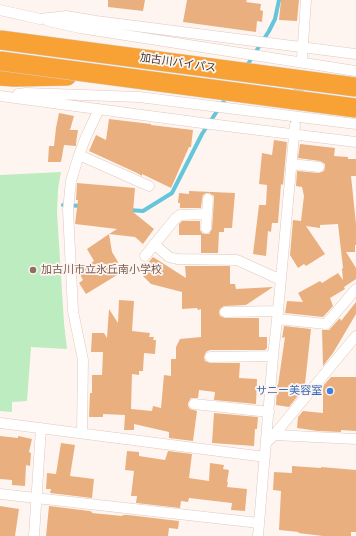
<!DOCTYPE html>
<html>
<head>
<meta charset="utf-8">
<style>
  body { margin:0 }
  canvas { display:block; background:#fef5f0 }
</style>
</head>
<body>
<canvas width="356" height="536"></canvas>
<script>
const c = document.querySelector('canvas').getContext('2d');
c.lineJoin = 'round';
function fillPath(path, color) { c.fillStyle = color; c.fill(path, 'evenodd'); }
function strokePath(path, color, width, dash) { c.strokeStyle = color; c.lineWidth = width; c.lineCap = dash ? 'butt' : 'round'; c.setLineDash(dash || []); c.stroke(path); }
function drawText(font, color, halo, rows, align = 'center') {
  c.font = font + ' Lora,"Noto Sans JP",serif'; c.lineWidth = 3.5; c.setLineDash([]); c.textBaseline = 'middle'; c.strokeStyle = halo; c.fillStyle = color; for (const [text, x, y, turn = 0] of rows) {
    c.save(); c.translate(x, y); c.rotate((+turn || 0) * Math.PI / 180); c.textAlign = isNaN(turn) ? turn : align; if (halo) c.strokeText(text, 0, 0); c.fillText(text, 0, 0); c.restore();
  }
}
fillPath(new Path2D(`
  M61,172L58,189L57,212L64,323L67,349L31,347L27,401L12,402V412L0,411V175Z`), '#bdecc1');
strokePath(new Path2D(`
  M246,67L269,31L275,19L279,0
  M63,205L83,206
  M129,210L143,211L172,193L202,134L227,96`), '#65c5da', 4);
fillPath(new Path2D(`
  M108,0H145L143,11L108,7Z
  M187,0H247L246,2L261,4L260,10L263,11L262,22L257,21L256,32L183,22Z
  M281,0H299L297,21L279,20Z
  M59,113L74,116L70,130H78L76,143V146L64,145L61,162H48L49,146H54L56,128Z
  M109,119L151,124V125L193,130L191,147H189L171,188L142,174V176L137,173L89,151L96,135L106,140Z
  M274,140L287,142L283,185L281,184L278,223H272L271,232L268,231L266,256L253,254L259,205H266L267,185L259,184L262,153L272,155Z
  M300,144L335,148L334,156L348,157V159H356V176H351L356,224V245H355V252H346L356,268V279L344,287L345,289L330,298L333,306L323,317L285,313L287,301L303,302L298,293L320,281L322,283L338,273L343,280L342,269L343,268L338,224L320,225V228L306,226L325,254L306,266L304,264L298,268L290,255L293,220L301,221L304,196L302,187L296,186L297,171L319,173L324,171L325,167V164L320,161L298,158Z
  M77,183L135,188L133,212L154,229L143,244L135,237L109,234L117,229L75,224L78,200H76Z
  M189,191L235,193L232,228H224V232H219L218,253H201V235H179V224L182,221H200V230L202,233L205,234H209L212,229L214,199V196L209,193H206L203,195L202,199L201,208H180V203H178L179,193L189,194Z
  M109,234L112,252L118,262L117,264L122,272L86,294L79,283L83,280L78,271L94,261L87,249Z
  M153,257L186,278L185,266H230V284H235L236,289L273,287L246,305L224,306L220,309L219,312L220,316L225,318H259V337H267V348L265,350H210L206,352L204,357L205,361L210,363H240L239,378L257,379L256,404L214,400L215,392L199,390L198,398H191L188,403V406L190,409L197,411L193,441L169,438V432L134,424V430H124L125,415L103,414V417H89L90,393H92V375H102L103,352H91L92,333H104L107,338L109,309L118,323L119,300L134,301L132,331L150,333L149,337H154L153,340H156L155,354L144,353L143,371H139V375L132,374L131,409L152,411L153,406L161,408L164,375L171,376V359H176V347L180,339L201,337V309L198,310L197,308L182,309V292L151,284L143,276L149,268L145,266Z
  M356,302V314L333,353L323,366L322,330H329L340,318L341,321Z
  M284,326L311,329L305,384H301L300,393L289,407L276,405L277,385H278L285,337L282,338Z
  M331,377H356V431L341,430V432L318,431L297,428L298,417L303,411L323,413V386Z
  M214,413L258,417L257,429H255L254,446L212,443Z
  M0,436L18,438V436L32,439L29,452L31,453L30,466L26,465L25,486L12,485V480L0,479Z
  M61,443L75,445L70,476L94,479L92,498L50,493L51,489H46L47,473L56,474Z
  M127,451L139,452V456L165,460L168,451L192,454L189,478L209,481L210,463L224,465L223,469L229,470L227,482H228L227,487L247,489L245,511L231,510L232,503L189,498L188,502L181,501L180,508L136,503L137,496H131L134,471L125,470Z
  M292,466L321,468V467L356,470V532H351V536H323L298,533L299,532L279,530L281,491L273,490L274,472L292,473Z
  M0,506L19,509L15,536H0Z
  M49,506L90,511L92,512V513L122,516L123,515H128L179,521L178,529L169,528L168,536H46Z`), '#eaaf7e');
strokePath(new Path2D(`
  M295,125L302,58`), '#d8cfca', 10, [10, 5]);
const street = new Path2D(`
  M0,10L40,19L66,16L96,21L356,54
  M48,21L80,28L356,71
  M302,58L306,0
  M18,94L26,93L139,97L356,124
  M0,96L202,123L356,142
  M79,155L149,186
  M291,164L319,167
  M206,228L208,199
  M154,244L169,257L177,259L237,260L281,280
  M145,256L175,219L180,215L207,214
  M225,312L278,311
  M277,319L326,324L356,289
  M210,357L273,356
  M194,404L269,412
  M0,423L265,457
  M82,433L83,360L73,311L68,210L71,181L79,155L85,139L99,109
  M274,435L356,439
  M266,443L274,435L356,336
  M0,494L259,523
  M34,536L41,428
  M258,536L273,356L278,311L295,125`);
const highway = new Path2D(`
  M0,76L14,77L67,76`);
strokePath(street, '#dec9be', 11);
strokePath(highway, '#d5d3d2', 20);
strokePath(street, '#fff', 10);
strokePath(highway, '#f8a135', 19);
const highwayBridge = new Path2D(`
  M0,40L356,87
  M0,61L356,108`);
strokePath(highwayBridge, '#d5d3d2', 20, []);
strokePath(highwayBridge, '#f8a135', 19);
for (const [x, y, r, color] of [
  [33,270,4,"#8d6e63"],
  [330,391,4,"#3f7fe0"]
]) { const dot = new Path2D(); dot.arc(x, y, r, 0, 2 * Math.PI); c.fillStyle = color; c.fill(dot); strokePath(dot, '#fef5f0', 1.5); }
drawText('11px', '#3e3531', '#fef5f0', [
  ["加古川バイパス",178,63,8]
]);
drawText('11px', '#785e54', '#fef5f0', [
  ["加古川市立氷丘南小学校",41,270]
], 'left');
drawText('11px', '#366cbe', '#fef5f0', [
  ["サニー美容室",322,391]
], 'right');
</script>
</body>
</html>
